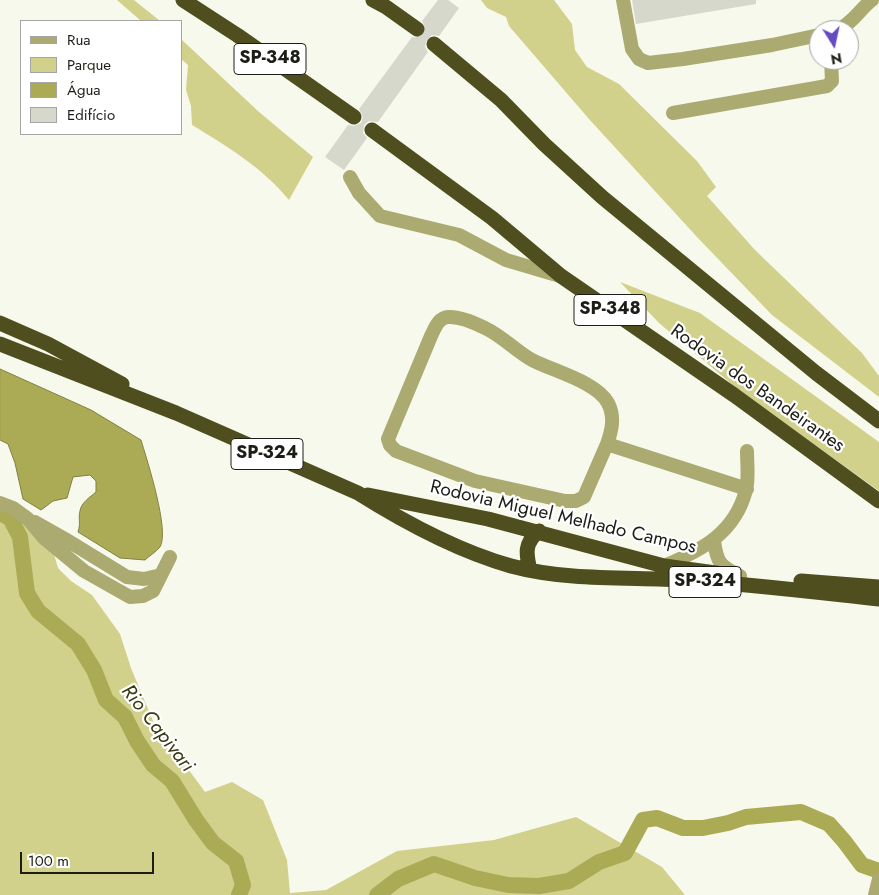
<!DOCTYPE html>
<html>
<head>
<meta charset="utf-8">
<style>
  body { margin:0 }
  #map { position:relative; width:879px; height:895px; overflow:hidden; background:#f8f9ed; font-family:Jost,sans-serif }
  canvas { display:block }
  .legend { position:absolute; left:20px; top:20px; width:162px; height:115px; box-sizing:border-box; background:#fff; border:1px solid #a5a5a3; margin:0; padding:6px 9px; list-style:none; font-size:15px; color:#1d1d18 }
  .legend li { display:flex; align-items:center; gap:10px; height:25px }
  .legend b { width:25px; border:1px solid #a5a5a3 }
  .north { position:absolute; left:809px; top:20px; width:50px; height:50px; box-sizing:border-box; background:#fff; border:1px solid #a5a5a3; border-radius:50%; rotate:170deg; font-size:14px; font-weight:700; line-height:20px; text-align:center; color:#1d1d18 }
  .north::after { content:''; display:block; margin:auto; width:18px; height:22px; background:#644ac3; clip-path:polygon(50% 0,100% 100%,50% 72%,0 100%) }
  .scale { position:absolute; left:20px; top:852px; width:134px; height:22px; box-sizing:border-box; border:2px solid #1d1d18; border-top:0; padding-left:6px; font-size:15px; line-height:18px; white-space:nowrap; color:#1d1d18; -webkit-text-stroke:4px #fff; paint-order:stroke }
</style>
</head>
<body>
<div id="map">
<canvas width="879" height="895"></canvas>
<ul class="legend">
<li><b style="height:6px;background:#aaaa71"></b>Rua</li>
<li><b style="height:14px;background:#d1d18b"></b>Parque</li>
<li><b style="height:14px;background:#acab55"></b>Água</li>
<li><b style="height:14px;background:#d7d8cc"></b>Edifício</li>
</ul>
<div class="north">N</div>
<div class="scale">100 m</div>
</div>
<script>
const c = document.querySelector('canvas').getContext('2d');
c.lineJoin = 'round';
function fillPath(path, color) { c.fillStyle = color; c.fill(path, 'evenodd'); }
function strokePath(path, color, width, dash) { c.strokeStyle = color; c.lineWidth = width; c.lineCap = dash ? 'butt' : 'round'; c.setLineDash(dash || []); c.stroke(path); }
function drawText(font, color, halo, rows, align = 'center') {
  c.font = font + ' Jost,sans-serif'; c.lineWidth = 4.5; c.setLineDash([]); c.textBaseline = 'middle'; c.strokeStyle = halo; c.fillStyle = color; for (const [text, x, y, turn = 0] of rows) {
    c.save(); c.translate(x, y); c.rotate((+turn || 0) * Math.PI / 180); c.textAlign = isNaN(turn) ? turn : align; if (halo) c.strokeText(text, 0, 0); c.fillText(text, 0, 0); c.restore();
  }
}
fillPath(new Path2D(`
  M117,0H134L160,21H141Z
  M481,0H554L572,24L575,50L587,67L619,84L697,161L716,187L707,196L755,250L862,353L879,376V397L772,315L697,237L589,119L509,26L506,17L487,8Z
  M181,39L259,112L313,157L289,200C262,167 228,147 192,125L191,106L186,90L188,65L181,59Z
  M620,282L700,313L879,442V491L740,391L659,323Z
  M0,503L51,544L58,568L71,581L92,595L120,634L131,668L153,721L205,792L232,782L263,800L287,860L290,893L326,890L397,851L494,840L576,817L662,867L685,895H0Z`), '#d1d18b');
const water = new Path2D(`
  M0,369L91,410L141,440C147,460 170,531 160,547C156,552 149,556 145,560L120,558L78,532C81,523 78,518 80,511C81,503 90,497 96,492V481L90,475L73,477L67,498L53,501L41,510L23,499L15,463L8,444L0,440Z`);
fillPath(water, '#acab55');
strokePath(water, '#818043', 1);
strokePath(new Path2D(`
  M0,513L10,518L20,537L27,593L38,611L78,644L94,670L106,700L125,717L137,741L153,765L172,781L196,820L213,843L236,861L243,885L239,895
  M377,895L398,879L434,864L475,878L508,885L539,886L569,881L599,862L625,853L643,820L657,818L683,828H703L728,823L746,817L801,812L829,824L844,841L862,865L879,871`), '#acab55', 16);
fillPath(new Path2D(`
  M438,0H448L459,8L439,36L431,35L427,38L425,47L428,52L378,122L369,121L364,125L363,133L367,138L344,170L325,157L348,125L354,126L361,123L363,117L359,109L412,37L417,38L424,35L426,29L422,21Z
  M632,0H756V4L636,24Z`), '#d7d8cc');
strokePath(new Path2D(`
  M417,29L434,44`), '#d7d8cd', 15, [15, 8]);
strokePath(new Path2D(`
  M623,0L632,49L639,59L648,63L683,59L772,45L819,35
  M837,30C852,24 860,9 872,0
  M673,113L827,86L832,81L831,60
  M350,177L359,193L380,216L459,235L506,260L560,276
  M607,444C612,430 615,417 608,403C597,382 553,371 532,360C516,351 502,336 485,328C475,323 460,316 448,317C438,318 435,328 431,336L388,439L390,445L396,451L475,481L565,501H576L584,497L607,444L747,489
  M0,503L13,508L28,519L44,538L84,571L130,597L143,596L153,591L161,575
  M35,522L65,539L127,577L144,579L161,575L170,557
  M714,541C717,563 720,566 740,576
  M664,566C702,550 735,533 746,490C749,479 747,463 747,451
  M875,895L879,879`), '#aaaa71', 14);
strokePath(new Path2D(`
  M183,0L237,35L354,117
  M373,0L386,7L417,29
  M434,44L501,100L544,144L602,197L816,373L879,421
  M372,130L492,218L561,276L734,395L879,501
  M0,323L48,344L122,384
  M0,344L176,413L358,493C404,522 458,551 511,566C567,581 626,577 683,580C749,584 814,592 879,599
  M368,495L488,519L664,566L723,574
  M530,570C526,554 524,543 539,531
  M801,581L879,587`), '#4f4e1e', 15);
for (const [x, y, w] of [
  [270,59,72],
  [610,310,72],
  [267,454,72],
  [705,582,72]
]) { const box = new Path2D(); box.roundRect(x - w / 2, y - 15.5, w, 31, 4); c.fillStyle = '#fff'; c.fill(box); strokePath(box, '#1d1d18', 1); }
drawText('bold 18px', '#1d1d18', null, [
  ["SP-348",270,59],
  ["SP-348",610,310],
  ["SP-324",267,454],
  ["SP-324",705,582]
]);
drawText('19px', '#1d1d18', '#fff', [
  ["Rodovia dos Bandeirantes",757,389,35],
  ["Rodovia Miguel Melhado Campos",563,518,13]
]);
drawText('italic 20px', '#393913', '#fff', [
  ["Rio Capivari",157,729,52]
]);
</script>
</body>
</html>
